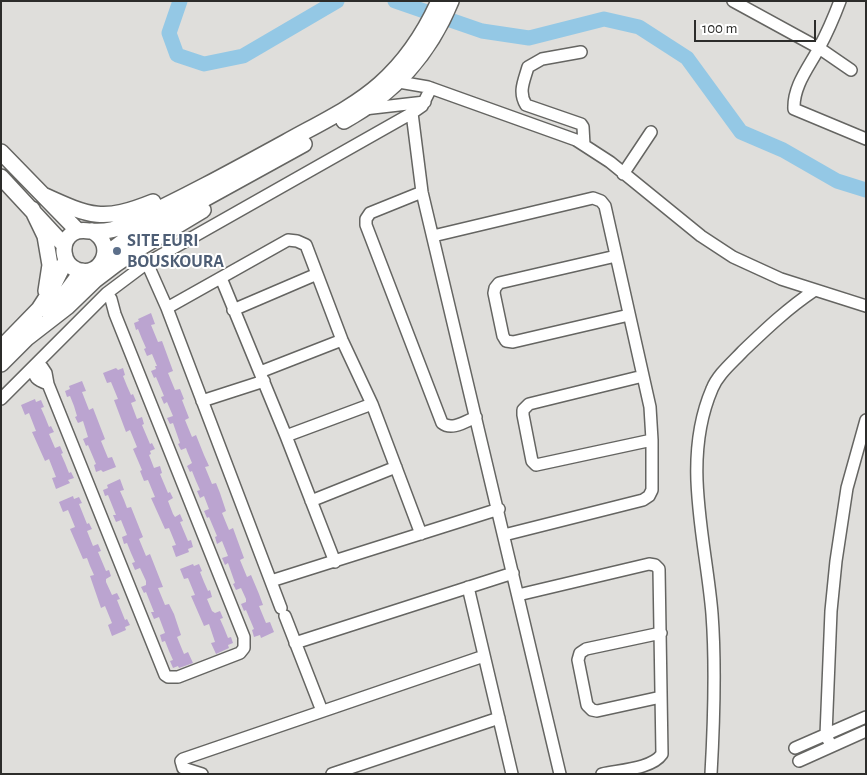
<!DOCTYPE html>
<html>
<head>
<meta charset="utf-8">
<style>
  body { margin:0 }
  #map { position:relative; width:867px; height:775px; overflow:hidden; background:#dfdedb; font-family:"Alegreya Sans",sans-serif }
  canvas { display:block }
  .frame { position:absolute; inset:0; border:2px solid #2c2c2a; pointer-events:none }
  .scale { position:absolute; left:694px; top:20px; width:122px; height:22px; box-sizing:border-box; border:2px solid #2c2c2a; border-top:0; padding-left:6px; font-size:15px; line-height:18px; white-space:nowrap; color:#2c2c2a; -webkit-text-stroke:4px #fff; paint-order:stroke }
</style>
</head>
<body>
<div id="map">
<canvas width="867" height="775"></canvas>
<div class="frame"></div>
<div class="scale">100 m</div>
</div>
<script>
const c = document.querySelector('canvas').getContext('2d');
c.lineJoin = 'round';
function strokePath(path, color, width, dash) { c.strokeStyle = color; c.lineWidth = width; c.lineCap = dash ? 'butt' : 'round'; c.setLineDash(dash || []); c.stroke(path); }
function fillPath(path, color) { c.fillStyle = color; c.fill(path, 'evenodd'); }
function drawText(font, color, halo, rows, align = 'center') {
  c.font = font + ' "Alegreya Sans",sans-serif'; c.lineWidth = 4; c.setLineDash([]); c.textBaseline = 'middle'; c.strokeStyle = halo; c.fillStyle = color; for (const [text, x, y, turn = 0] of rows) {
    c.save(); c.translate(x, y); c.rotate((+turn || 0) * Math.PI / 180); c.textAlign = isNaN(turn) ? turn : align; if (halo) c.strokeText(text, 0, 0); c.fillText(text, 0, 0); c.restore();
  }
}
strokePath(new Path2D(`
  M180,1L169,33L177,55L204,64L243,56L337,1
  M395,1L482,31L529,38L604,19L639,27L687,58L741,132L783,150L837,181L866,190`), '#94c8e5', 15);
fillPath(new Path2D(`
  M151,313L155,324L151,325L158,342L162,341L173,371L168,373L175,390L180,389L184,399L182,400L189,418L185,420L192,437L196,435L204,455L209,466L205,467L212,484L216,483L220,493L226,511L222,513L229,530L233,528L237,539L244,558L240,560L247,577L251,575L259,594L263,605L259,606L266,623L270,622L274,632L261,638L260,635L254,637L252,630L254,629L246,610L244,611L241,604L246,602V599L241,588L236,590L233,584L235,583L228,563L225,565L222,558L228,556L222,541L217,544L215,537L217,536L209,517L207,518L204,511L209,509L204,496L200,498L197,491L200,490L196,481L192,471L190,472L187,466L192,463L187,451L186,448L181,450L178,444L180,443L173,423L170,424L167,418L173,416L167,402L164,404L161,397L164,396L156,377L154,378L151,371L156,369L155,366H157L152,354L147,356L144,349L146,348L142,339L138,329L136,330L134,323L139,321L138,319Z
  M116,368L118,370L123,368L125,375L123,376L127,386L131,395L133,394L136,401L131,403L137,419L142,417L144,424L142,425L150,444L152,443L155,449L150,451L151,454L149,455L154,468L160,466L162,473L160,474L168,493L170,492L173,498L168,501L173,514L175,517L180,514L183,521L180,522L188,541L191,540L193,547L188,549L189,552L176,557L172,546L176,545L169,528L165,529L151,498L155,497L148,480L144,481L140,471L142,470L133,449L137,447L130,430L126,432L114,400L118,399L111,382L107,383L103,373Z
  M82,381L86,391L82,392L89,410L93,408L105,439L101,441L108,458L112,457L116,467L103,472L101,470L96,472L94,465L96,464L88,445L86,446L83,439L88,437L83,421L78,423L75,417L77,416L74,406L70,396L67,397L65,391L70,389L69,386Z
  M35,399L36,402L41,400L44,407L41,408L45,417L49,427L51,426L54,432L49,434L55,448L60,446L63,453L61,454L65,463L69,473L71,472L74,478L68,480L70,483L56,489L52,478L56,477L49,459L45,461L32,432L36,431L29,413L25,415L21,405Z
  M120,479L124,490L120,491L124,500L127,508L131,507L143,537L139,539L146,556L150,554L163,587L158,588L165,605L169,604L174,614L181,635L177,637L184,654L188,652L193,663L179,668L178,666L173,668L170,661L173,660L169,651L165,641L162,642L160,635L165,633L159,617L154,619L151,612H154L146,592L144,593L141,587L146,585V581L140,568L135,570L132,563L135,562L131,553L127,543L124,544L122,537L127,535L121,520L116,522L113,515H116L108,495L105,496L103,490L108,488L107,485Z
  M73,496L74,499L79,497L82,503L79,504L87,524L89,523L92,529L87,531L93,546L98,544L101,551L98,552L106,571L109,570L111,576L106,579V582L112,595L117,593L120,599L117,600L125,620L127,619L130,625L125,627L126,630L112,636L108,625L112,623L105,606L101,608L90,576L94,575L90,566L87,558L83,559L70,529L75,527L68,510L63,512L59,502Z
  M193,564L194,566L199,564L202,571L200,572L204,582L208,591L210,590L212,597L207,599L212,611L215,613L220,611L223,618L220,619L224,628L228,638L231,637L233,643L228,645L229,648L216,654L211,643L215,642L209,624L204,626L191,596L195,595L188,578L184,579L180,569Z`), '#bba4d0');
const minor = new Path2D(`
  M733,1L819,48L851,70
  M840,1C834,17 827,33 819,48C809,67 793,86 794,109L866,139
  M581,52L542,59L528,67C524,81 518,92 526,105L581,124L583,127L584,145
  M394,78L399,82L428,87L576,140L610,162L701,236L733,257L781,279L866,306
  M364,109L425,102
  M412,113L422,192L560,774
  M623,174L651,132
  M422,192L370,213L366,219V225L442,423C452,431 466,421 476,417
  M433,236L593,198L601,201L605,206L650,407L652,440V490L649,496L643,500L504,535
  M616,256L499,283L495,288L494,293L503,336L506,341L513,342L629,315
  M147,263L167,308L281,608
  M221,278L286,436L335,562
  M167,308L288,240L297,241L306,245L342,340L372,404L421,534
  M233,310L317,274
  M34,366L42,367L46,373L48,384L165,675L168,677H178L240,653L244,648V637L115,314L111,299L107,293
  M34,366C33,378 37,380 48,384
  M260,372L342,340
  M643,376L529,404L523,410V415L532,461L536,465L652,440
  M1,399L107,293L147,263L412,113L422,106L431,88
  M202,401L264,381
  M286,436L372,404
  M311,501L396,467
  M271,581L499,509
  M468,587L512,774
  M518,595L649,564L655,565L659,569L662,754C652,769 619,770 602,774
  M285,616L322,711
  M661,633L586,649L580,653L578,660L587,705L592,710L597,711L661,697
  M295,643L513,573
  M831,746L826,735L831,611L836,561L847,488L866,420
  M795,748L866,717
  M799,761L866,731
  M202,774L183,768L181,761L183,759L484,656
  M332,774L499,718
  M711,774C714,721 716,667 712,614C706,540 681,461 712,389C718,374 732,363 743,351C766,329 788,308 815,290`);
const major = new Path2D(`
  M344,121C394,93 429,55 451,1
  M1,152L78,231
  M1,177L64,245
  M43,195C91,217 103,222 153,202
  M32,209L45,236L50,265L46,291
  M92,231C117,244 102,279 77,270C62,264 59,242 73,233C80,229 85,231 91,231C102,232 115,230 125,225C180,200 233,171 286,142C318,124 353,108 380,84C405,62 425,32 439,1
  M105,255L129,237L186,209L304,144
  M50,314L82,271
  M27,338L67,307L95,280L116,264L138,249L203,210
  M1,348L39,309L50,292L66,260
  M1,364L33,332`);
strokePath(minor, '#656562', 14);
strokePath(major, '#656562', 18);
strokePath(minor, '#fff', 11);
strokePath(major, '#fff', 15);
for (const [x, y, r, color] of [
  [117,251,5,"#5c6f8a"]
]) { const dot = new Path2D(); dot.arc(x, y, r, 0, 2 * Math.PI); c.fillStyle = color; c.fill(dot); strokePath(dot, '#fff', 2); }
drawText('bold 18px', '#4e5e75', '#fff', [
  ["SITE EURI",127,241],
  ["BOUSKOURA",127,262]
], 'left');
</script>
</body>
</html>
